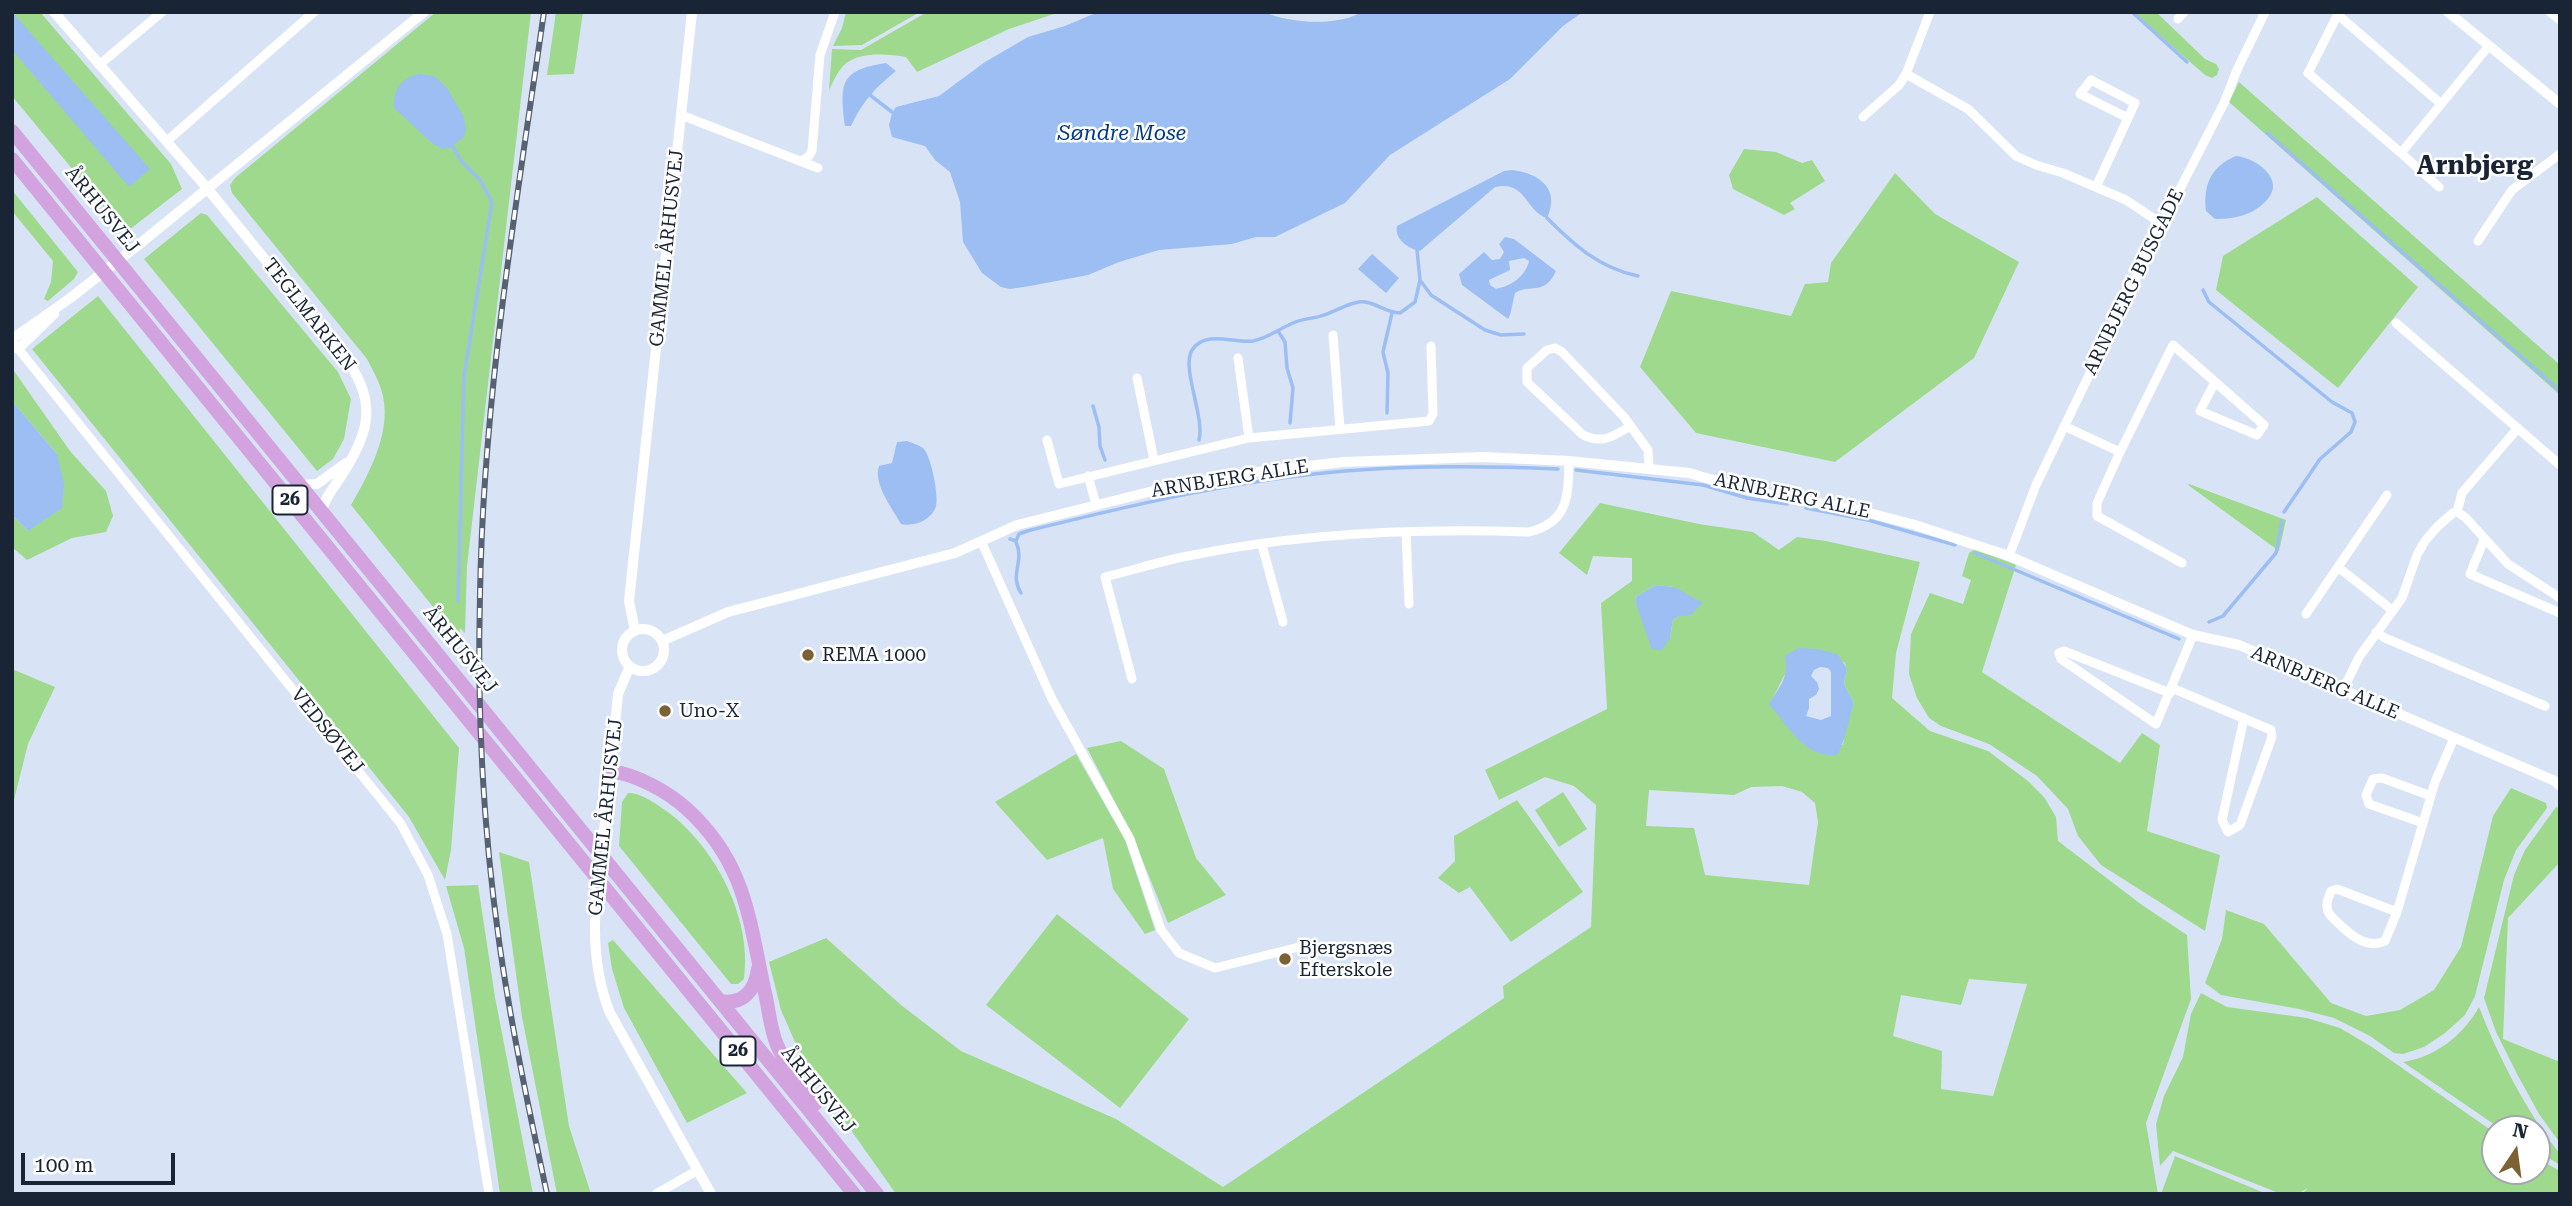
<!DOCTYPE html>
<html>
<head>
<meta charset="utf-8">
<style>
  body { margin:0 }
  #map { position:relative; width:2572px; height:1206px; overflow:hidden; background:#d8e4f6; font-family:"Roboto Serif",serif }
  canvas { display:block }
  .frame { position:absolute; inset:0; border:14px solid #192434; pointer-events:none }
  .north { position:absolute; left:2481px; top:1115px; width:70px; height:70px; box-sizing:border-box; background:#fff; border:2px solid #a3a7ae; border-radius:50%; rotate:13deg; font-size:19px; font-weight:700; line-height:28px; text-align:center; color:#192434 }
  .north::after { content:''; display:block; margin:auto; width:24px; height:32px; background:#7c6133; clip-path:polygon(50% 0,100% 100%,50% 72%,0 100%) }
  .scale { position:absolute; left:21px; top:1153px; width:154px; height:32px; box-sizing:border-box; border:4px solid #192434; border-top:0; padding-left:9px; font-size:21px; line-height:24px; white-space:nowrap; color:#192434; -webkit-text-stroke:5px #fff; paint-order:stroke }
</style>
</head>
<body>
<div id="map">
<canvas width="2572" height="1206"></canvas>
<div class="frame"></div>
<div class="north">N</div>
<div class="scale">100 m</div>
</div>
<script>
const c = document.querySelector('canvas').getContext('2d');
c.lineJoin = 'round';
function fillPath(path, color) { c.fillStyle = color; c.fill(path, 'evenodd'); }
function strokePath(path, color, width, dash) { c.strokeStyle = color; c.lineWidth = width; c.lineCap = dash ? 'butt' : 'round'; c.setLineDash(dash || []); c.stroke(path); }
function drawText(font, color, halo, rows, align = 'center') {
  c.font = font + ' "Roboto Serif",serif'; c.lineWidth = 5; c.setLineDash([]); c.textBaseline = 'middle'; c.strokeStyle = halo; c.fillStyle = color; for (const [text, x, y, turn = 0] of rows) {
    c.save(); c.translate(x, y); c.rotate((+turn || 0) * Math.PI / 180); c.textAlign = isNaN(turn) ? turn : align; if (halo) c.strokeText(text, 0, 0); c.fillText(text, 0, 0); c.restore();
  }
}
fillPath(new Path2D(`
  M12,12H40L171,164L182,189L125,233L12,96Z
  M436,12H531L467,566L465,633L460,628L459,639L351,505C370,472 394,428 381,389C378,379 372,369 367,359L232,193L230,185L235,178Z
  M556,12H583L574,74L547,75Z
  M846,12H920L862,45L833,46L842,28Z
  M927,12H1060L1009,29L917,72L906,57C888,54 859,51 844,65C838,71 833,82 829,90L832,49L861,50Z
  M2133,12H2156L2205,59L2216,64L2219,69L2217,75L2212,78L2205,75Z
  M2239,82L2560,365V395L2229,102Z
  M1744,149L1776,152L1802,163L1812,160L1825,181L1790,203L1795,209L1784,215L1733,189L1729,175Z
  M1895,173L1935,214L2019,262L1974,358L1835,462L1696,433L1640,367L1671,291L1791,316L1805,284L1828,282L1831,263Z
  M12,190L78,272L74,279L48,301L44,299L51,282L53,261L12,211Z
  M2317,197L2418,287L2338,388L2216,290L2223,256Z
  M201,213L207,215L338,372L351,399L344,439L333,459L317,471L144,259Z
  M98,296L459,748L451,850L445,880L409,817L32,349Z
  M12,368L70,451L106,491L113,516L106,532L72,538L27,560L12,547V515L28,531L57,454L12,401Z
  M2189,484L2286,520L2279,551L2188,485Z
  M1600,503L1699,524L1753,532L1779,550L1797,537L1826,541L1920,562L1896,653L1892,698L1930,731L1988,751L2028,781L2044,797L2056,817L2058,841L2142,905L2187,935L2191,999L2146,1123L2158,1194H896L805,1065L781,1010L769,962L826,938L901,1005L961,1051L1116,1119L1223,1187L1504,998L1503,986L1591,927L1596,805L1574,786L1545,777L1499,800L1485,770L1607,709L1601,603L1632,581V558L1593,556L1587,575L1559,553ZM1656,585L1674,587L1679,616L1673,620L1670,638L1642,617L1635,601L1637,596ZM1844,662L1847,668L1844,684L1854,703L1846,724L1843,745L1770,704L1787,670ZM1782,786L1802,792L1815,803L1818,822L1809,885L1705,875L1694,828L1646,826L1649,790L1734,795L1751,787ZM1969,979L2027,984L1993,1096L1941,1089L1942,1051L1893,1036L1901,995L1961,1005Z
  M1975,549L2016,565L1982,672L2120,763L2142,733L2160,745L2147,831L2220,855L2205,931L2101,865L2078,836L2068,809L2037,776L1989,744L1941,726L1929,718L1917,698L1909,674L1911,634L1930,593L1963,604L1971,580L1962,576L1969,553Z
  M12,669L55,687L28,744L12,808Z
  M1121,741L1164,769L1196,858L1226,895L1168,923L1133,837L1087,748Z
  M1076,754L1125,840L1155,930L1145,934L1113,889L1103,838L1047,860L995,802Z
  M2511,788L2546,803L2547,808L2516,850L2504,880L2475,996L2465,1015L2445,1033L2424,1047L2403,1054L2394,1053L2370,1036L2334,1018L2299,1009L2221,995L2205,983L2222,939L2226,910L2264,924L2331,1003L2366,1016L2400,1010L2434,990L2461,947L2493,816Z
  M1563,792L1587,829L1559,847L1535,810Z
  M628,793C640,793 652,801 662,808C713,842 753,917 744,979L738,984H731L619,846L622,802Z
  M1517,800L1583,892L1511,942L1470,887L1459,893L1438,878L1455,861L1454,836Z
  M2556,807L2560,809V862L2508,918L2503,1039L2560,1062V1143L2539,1114L2517,1074L2496,1032L2484,998L2514,875L2525,850Z
  M499,852L529,862L569,1126L591,1194H557L522,1017Z
  M478,885L495,997L533,1194H500L464,948L446,886Z
  M1057,914L1189,1019L1120,1108L986,1005Z
  M613,940L747,1093L687,1123L624,1008L612,969L608,943Z
  M2201,993L2227,1007L2307,1018L2340,1028L2372,1047L2495,1133V1171H2537V1158L2560,1171V1194H2302L2308,1188L2297,1194H2281L2173,1151L2160,1166L2156,1124L2164,1096L2183,1057L2191,1014Z
  M2479,1007C2499,1058 2526,1111 2560,1154V1165L2537,1151V1129H2501L2403,1062C2436,1057 2463,1035 2479,1007Z
  M2175,1156L2267,1194H2161Z`), '#9fd98e');
fillPath(new Path2D(`
  M12,12L150,169L129,187L12,50Z
  M1098,12H1264C1288,23 1338,27 1361,12H1583L1563,26L1510,79L1390,155L1345,203L1275,237H1256L1232,244L1159,250L1119,262L1088,275L1030,286L1010,289L1001,287L982,273L963,242L960,202L950,172L935,160L925,146L892,137L889,125L892,113L896,107L939,96L985,62L1028,37L1065,26Z
  M886,63L896,71C876,87 862,102 851,126H845C840,84 839,70 886,63Z
  M420,74L434,76L447,88L464,117L466,129L464,137L450,148L443,149L433,144L394,108C393,89 401,78 420,74Z
  M2236,156C2257,158 2288,181 2265,202C2251,216 2233,219 2215,219L2206,211C2203,185 2211,166 2236,156Z
  M1512,170C1539,173 1561,189 1547,218C1526,212 1526,180 1495,187L1420,251C1409,249 1394,239 1397,226L1504,171Z
  M1505,237L1514,239L1556,271C1544,297 1530,283 1515,293L1510,315L1508,319L1462,285L1459,274L1484,252L1492,260L1500,259L1504,252L1499,244ZM1524,258L1529,261C1525,277 1511,286 1496,289L1490,285L1489,280L1510,270L1509,261Z
  M1372,254L1399,278L1386,293L1358,269Z
  M12,401L57,454L64,484L62,508L28,531L12,515Z
  M907,441C912,443 919,445 923,448C931,455 939,496 936,506C932,520 914,527 901,524C892,508 873,484 879,466L892,463L897,442Z
  M1656,585L1674,587L1703,603L1690,615L1679,616L1673,620L1670,638L1662,650H1652L1635,601L1637,596Z
  M1798,648L1817,649L1837,654L1847,668L1844,684L1854,703C1848,720 1846,740 1837,755C1804,758 1788,726 1769,704C1780,686 1789,678 1785,656ZM1820,667L1828,668L1831,672V716L1821,720L1806,716L1809,708V699L1816,695L1819,689L1817,682L1811,676L1814,670Z`), '#9cbef3');
strokePath(new Path2D(`
  M2132,12L2187,62
  M870,95L892,112
  M2267,133L2560,391
  M451,143L461,161L480,180L492,202L464,376L458,601
  M1547,218C1574,245 1599,268 1638,276
  M1417,250L1420,280L1431,295L1485,330L1501,335L1524,334
  M2203,290L2209,302L2332,402L2352,413L2355,422L2351,432L2320,459L2284,512
  M1278,331L1285,342L1287,368L1293,388L1290,423
  M1093,406L1099,427L1100,446L1105,460
  M1387,413L1388,373L1383,352L1392,313
  M1199,440C1205,417 1181,368 1192,350C1206,329 1234,344 1253,341C1268,338 1279,329 1293,323C1303,318 1314,319 1324,315C1336,311 1346,304 1359,302C1373,300 1385,313 1400,313L1415,302L1420,280
  M1576,470L1703,485L1747,498L1787,504
  M1806,508L1868,520L1955,545
  M1010,539L1016,541L1019,534L1027,531C1132,505 1237,480 1345,471C1416,465 1487,466 1558,469
  M1016,542C1025,562 1009,574 1021,593
  M1975,553L2179,639
  M2209,622L2223,616L2276,553L2282,521`), '#9cbef3', 3.5);
strokePath(new Path2D(`
  M1930,12L1906,74L1968,109L2016,156L2036,165L2063,173L2126,200L2162,224
  M2339,12L2308,73L2401,153L2488,47
  M2550,12L2560,20
  M2338,15L2440,103
  M2178,19L2184,12
  M99,65L162,12
  M681,115L818,168
  M1863,117L1899,85L1906,74
  M167,141L314,12
  M2401,153L2439,187
  M801,161L809,156L812,151L820,55L835,12
  M2096,187L2135,103L2091,80L2080,94L2128,118
  M2478,241L2512,190L2560,154
  M2396,323L2560,465
  M1333,335L1340,429
  M12,341L401,824L428,875L447,934L489,1194
  M1238,358L1249,438
  M1137,378L1154,460
  M2064,426L2120,452L2173,345L2264,425L2257,435L2200,411L2215,382
  M1629,427C1612,437 1602,444 1583,435L1527,382V368L1547,350L1555,348L1562,352L1624,417L1648,450L1649,468
  M1047,440L1059,484L1249,438L1429,421L1433,414L1431,346
  M2120,452L2097,503V516L2182,563
  M1088,476L1096,504
  M2387,495L2338,567L2392,610
  M2457,512L2465,517L2508,564L2560,598
  M1406,532L1409,604
  M2484,540L2470,574L2560,613
  M982,543L1052,699L1130,839L1161,930L1179,953L1215,968L1307,945
  M1262,545L1283,622
  M2009,556L2036,485L2162,224L2224,103L2237,70L2265,12
  M2306,614L2338,567
  M2376,632L2385,638L2545,706
  M1132,679L1105,577C1134,570 1164,560 1193,555C1302,533 1419,528 1529,532C1569,522 1568,496 1569,461
  M2172,688L2271,730L2272,737L2240,825L2228,832L2222,820L2244,718
  M2343,690L2359,657L2402,598L2417,555L2425,541L2438,526L2453,513L2457,512L2462,493L2518,428
  M2170,693L2064,651L2059,653L2061,659L2156,724L2193,635
  M2423,823L2369,804L2366,795L2373,779L2382,778L2431,796
  M2397,912L2385,941C2367,950 2349,934 2336,921C2332,917 2327,913 2327,907C2326,902 2329,896 2331,891L2337,889L2397,912L2435,782L2454,738
  M656,1194L698,1170`), '#fff', 9);
strokePath(new Path2D(`
  M54,12L207,188L348,362C379,405 367,437 340,478C333,489 325,497 322,511
  M2448,12L2560,104
  M12,339L69,299L142,242L424,12
  M18,349L54,314
  M301,485L317,484L346,463
  M622 650a21 21 0 1 1 42 0a21 21 0 1 1-42 0Z
  M635,631L629,601L692,12
  M662,641L728,612L955,553L1017,525L1173,486L1257,472L1343,462L1483,457L1569,461L1689,473L1755,492L1858,510L1915,525L2009,556L2193,635L2239,645L2555,781L2560,786
  M630,666L618,694C614,737 610,779 605,822C597,886 585,951 610,1013L711,1194`), '#fff', 10);
strokePath(new Path2D(`
  M12,131L877,1194
  M12,159L854,1194
  M611,771C637,775 667,791 687,809C746,863 749,919 765,993C769,1010 770,1028 777,1045C786,1066 802,1085 815,1104
  M720,1001C743,1005 755,991 758,969`), '#d3a3e0', 14);
const rail = new Path2D(`
  M544,12C516,206 483,399 480,595C477,709 483,827 499,941C511,1026 529,1110 547,1194`);
strokePath(rail, '#566172', 6);
strokePath(rail, '#fff', 3.5, [10]);
for (const [x, y, r, color] of [
  [808,655,7,"#7c6133"],
  [665,711,7,"#7c6133"],
  [1285,959,7,"#7c6133"]
]) { const dot = new Path2D(); dot.arc(x, y, r, 0, 2 * Math.PI); c.fillStyle = color; c.fill(dot); strokePath(dot, '#fff', 2.5); }
for (const [x, y, w] of [
  [290,500,35],
  [738,1051,35]
]) { const box = new Path2D(); box.roundRect(x - w / 2, y - 14.5, w, 29, 5); c.fillStyle = '#fff'; c.fill(box); strokePath(box, '#192434', 2); }
drawText('bold 18px', '#192434', null, [
  ["26",290,500],
  ["26",738,1051]
]);
drawText('19px', '#192434', '#fff', [
  ["ÅRHUSVEJ",102,210,51],
  ["GAMMEL ÅRHUSVEJ",667,248,-84],
  ["ARNBJERG BUSGADE",2134,282,-64],
  ["TEGLMARKEN",309,315,52],
  ["ARNBJERG ALLE",1230,479,-9],
  ["ARNBJERG ALLE",1792,496,12],
  ["ÅRHUSVEJ",460,650,51],
  ["ARNBJERG ALLE",2325,683,23],
  ["VEDSØVEJ",327,731,51],
  ["GAMMEL ÅRHUSVEJ",606,817,-84],
  ["ÅRHUSVEJ",818,1090,51]
]);
drawText('19px', '#192434', '#fff', [
  ["REMA 1000",822,655],
  ["Uno-X",679,711],
  ["Bjergsnæs",1299,948],
  ["Efterskole",1299,970]
], 'left');
drawText('italic 21px', '#023983', '#fff', [
  ["Søndre Mose",1122,134]
]);
drawText('bold 26px', '#192434', '#fff', [
  ["Arnbjerg",2475,166]
]);
</script>
</body>
</html>
